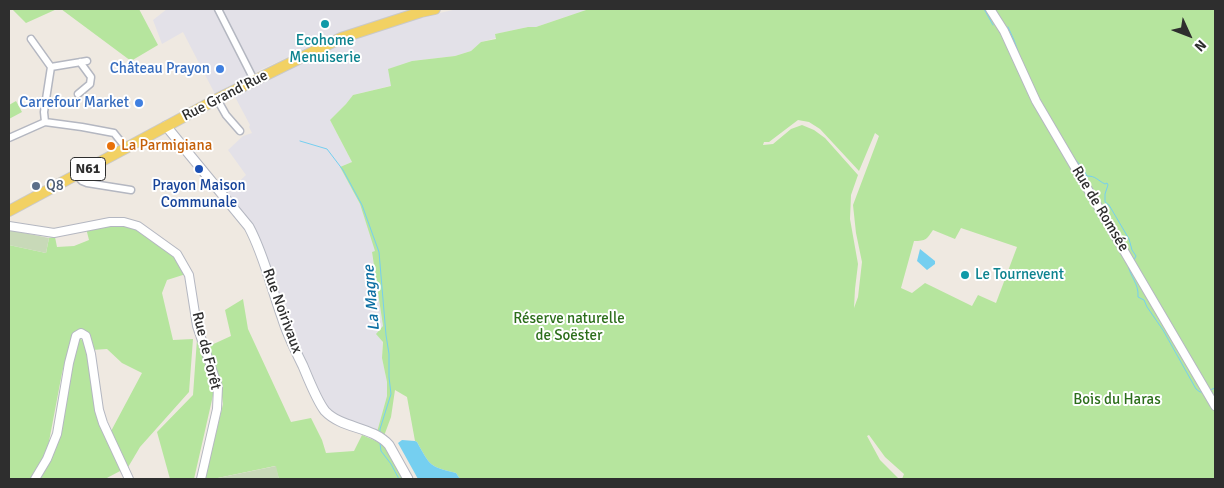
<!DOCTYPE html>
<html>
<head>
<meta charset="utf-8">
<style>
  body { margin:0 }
  #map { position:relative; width:1224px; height:488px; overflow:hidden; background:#efe9e1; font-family:Signika,sans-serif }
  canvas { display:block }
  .frame { position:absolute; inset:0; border:10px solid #2e2e2e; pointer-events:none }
  .north { position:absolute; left:1164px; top:10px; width:50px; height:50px; -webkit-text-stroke:4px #fff; paint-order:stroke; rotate:133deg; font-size:14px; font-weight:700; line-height:20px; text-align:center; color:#2e2e2e }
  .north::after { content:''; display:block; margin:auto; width:18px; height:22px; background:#2e2e2e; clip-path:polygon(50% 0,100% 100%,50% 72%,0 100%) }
</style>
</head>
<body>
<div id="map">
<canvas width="1224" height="488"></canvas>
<div class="frame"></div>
<div class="north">N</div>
</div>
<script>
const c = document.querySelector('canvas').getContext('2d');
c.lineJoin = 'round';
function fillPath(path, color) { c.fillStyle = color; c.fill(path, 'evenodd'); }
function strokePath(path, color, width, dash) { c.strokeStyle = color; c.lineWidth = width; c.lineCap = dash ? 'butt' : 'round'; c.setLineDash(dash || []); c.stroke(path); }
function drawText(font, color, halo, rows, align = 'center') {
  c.font = font + ' Signika,sans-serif'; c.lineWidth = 4; c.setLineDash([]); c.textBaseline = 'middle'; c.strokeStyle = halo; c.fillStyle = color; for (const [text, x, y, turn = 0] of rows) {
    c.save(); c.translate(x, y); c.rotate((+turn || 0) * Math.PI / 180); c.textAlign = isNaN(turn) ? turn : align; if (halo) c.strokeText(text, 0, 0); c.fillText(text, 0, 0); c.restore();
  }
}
fillPath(new Path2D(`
  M167,9H418L338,34L262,69L215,94L183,32L162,44L153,20Z
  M457,9H589L536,27H528L495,34L496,38L481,42L471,51L455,56L412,61L389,69L394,85L353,95L346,104L330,120L352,162L340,167L360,204L376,251L372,253L383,326L382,358L387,382V396L377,432L335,417L324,406L296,349L255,231L226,194L246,175L228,150L243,136L252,133L249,127L250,125L234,95L321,49L414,19Z`), '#e3e1e8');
fillPath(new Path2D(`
  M12,9H57L26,23Z
  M61,9H139L158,45L131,61Z
  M589,9H1215V479H902L904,474L885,457L869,435L867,436L880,460L899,479H460L456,473C429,466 431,467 417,442L415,441L407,397L395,390L391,417L384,436L377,432L387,396V382L382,358L383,342L376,334L383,326L372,252L375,251L360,204L340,167L352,162L330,120L346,104L353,95L391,86L388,69L412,61L455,56L471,51L481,42L496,39L495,34L528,27H536ZM798,120L809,122L820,129L859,171L875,133L879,136L853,205L856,233L862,262L858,297L854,308L855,289L858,264L850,219L851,195L858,175L825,138L814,130L802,125L791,129L773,144L763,145L764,142H769ZM961,228L1017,247L996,303L978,295L972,306L925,283L912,293L901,288L914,241C926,241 927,239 933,230L955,239Z
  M16,101L22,112L9,119V105Z
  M109,225H124L138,230L173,255L186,274L167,280L162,293L173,340L193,339L189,392L140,447L127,469L110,433L142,373L122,363L107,349L92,350C90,339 91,326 75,331L71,340L62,373L47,452L30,479H9V245L46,253L49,238L55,237L57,247L74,246L89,240L86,228Z
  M243,299L248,329L291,422L311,418L322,440L326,453L354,451L362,435L383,444L403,479H279L275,466L213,479H205L223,404L220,382L207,347L231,336L225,310Z
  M79,338L84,341L87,350L96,408L101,428L122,470L105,479H38L48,463L75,340Z
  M197,339L206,362L214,391L194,479H170L157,432L193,395Z`), '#b6e59e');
fillPath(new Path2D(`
  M9,230L49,238L46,253L9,245Z
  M276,466L279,479H213Z`), '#c8d9b8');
fillPath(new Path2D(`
  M920,249L935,261V264L927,270L917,261Z
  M402,440L415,441L417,442C431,467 429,466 456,473L460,479H418L398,443Z`), '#75cff0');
strokePath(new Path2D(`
  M984,9L993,25
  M1008,27L1014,40L1020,57
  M300,141L327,149L343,170L362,205L379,252L386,335L389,354V377L391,394L380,429V434
  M1073,157L1081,166L1087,176C1096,176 1097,180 1105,184L1107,183L1108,185L1105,194V202L1109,205L1129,239L1132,250L1136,256L1134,260
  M1128,265C1130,277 1139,283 1138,297L1144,300L1147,307L1163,330L1196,389L1200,392H1203
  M1210,390L1215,388
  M380,443L381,451L391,464L399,479`), '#75cff0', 1);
const minor = new Path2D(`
  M218,9L254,80
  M31,39L51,67L44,112L45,122
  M51,67L87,61
  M78,94L90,84L91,77L80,62
  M217,99L226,115L240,131
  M9,138L45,122L82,127L114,133L126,148
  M76,175L82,181L87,183L131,190`);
const tertiary = new Path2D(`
  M990,9L1004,31L1036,101L1215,406
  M9,226L54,233L110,222H124L138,226L177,254L189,275L197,326L218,387L217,409L201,479
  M35,479L47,459L57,434L69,363L76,336L81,333L86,336L91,354L99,410L103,423L129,479`);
const secondary = new Path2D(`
  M166,126L249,227C264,255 271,287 282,317C287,334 295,350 303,366C308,378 317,401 325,411C342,429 372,426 389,445L408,479`);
const primary = new Path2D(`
  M9,211L217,99L341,38L421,12L435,9`);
strokePath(minor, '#b4b7c1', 9);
strokePath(tertiary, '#b4b7c1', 10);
strokePath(secondary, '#b4b7c1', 11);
strokePath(primary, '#c9c9c9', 12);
strokePath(minor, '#fff', 6);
strokePath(tertiary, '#fff', 8);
strokePath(secondary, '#fff', 9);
strokePath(primary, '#f2d163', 10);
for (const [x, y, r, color] of [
  [325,24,5,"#0f9aa8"],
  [220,69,5,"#3f7fe0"],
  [139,103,5,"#3f7fe0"],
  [111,146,5,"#e8710a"],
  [199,169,5,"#1a4fb4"],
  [36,186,5,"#5c6f8a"],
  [965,275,5,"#0f9aa8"]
]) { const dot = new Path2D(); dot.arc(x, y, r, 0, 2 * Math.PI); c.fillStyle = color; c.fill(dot); strokePath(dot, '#fff', 2); }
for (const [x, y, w] of [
  [88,169,35]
]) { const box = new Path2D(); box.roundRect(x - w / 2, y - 11.5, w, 23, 4); c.fillStyle = '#fff'; c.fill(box); strokePath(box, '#2e2e2e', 1); }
drawText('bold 14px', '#2e2e2e', null, [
  ["N61",88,169]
]);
drawText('15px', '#0d838f', '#fff', [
  ["Ecohome",325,41],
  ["Menuiserie",325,58],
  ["Le Tournevent",975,275,"left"]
]);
drawText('15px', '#366cbe', '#fff', [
  ["Château Prayon",210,69],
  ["Carrefour Market",129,103]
], 'right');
drawText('15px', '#2e2e2e', '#fff', [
  ["Rue Grand'Rue",225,96,-27],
  ["Rue de Romsée",1100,209,59],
  ["Rue Noirivaux",282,311,70],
  ["Rue de Forêt",206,351,76]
]);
drawText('15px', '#c56008', '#fff', [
  ["La Parmigiana",121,146]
], 'left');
drawText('15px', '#4e5e75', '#fff', [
  ["Q8",46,186]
], 'left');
drawText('15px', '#164399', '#fff', [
  ["Prayon Maison",199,186],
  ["Communale",199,203]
]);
drawText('15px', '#2c6e1b', '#fff', [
  ["Réserve naturelle",569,319],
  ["de Soëster",569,336],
  ["Bois du Haras",1117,400]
]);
drawText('italic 16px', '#0d6fa3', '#fff', [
  ["La Magne",372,298,-95]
]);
</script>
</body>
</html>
